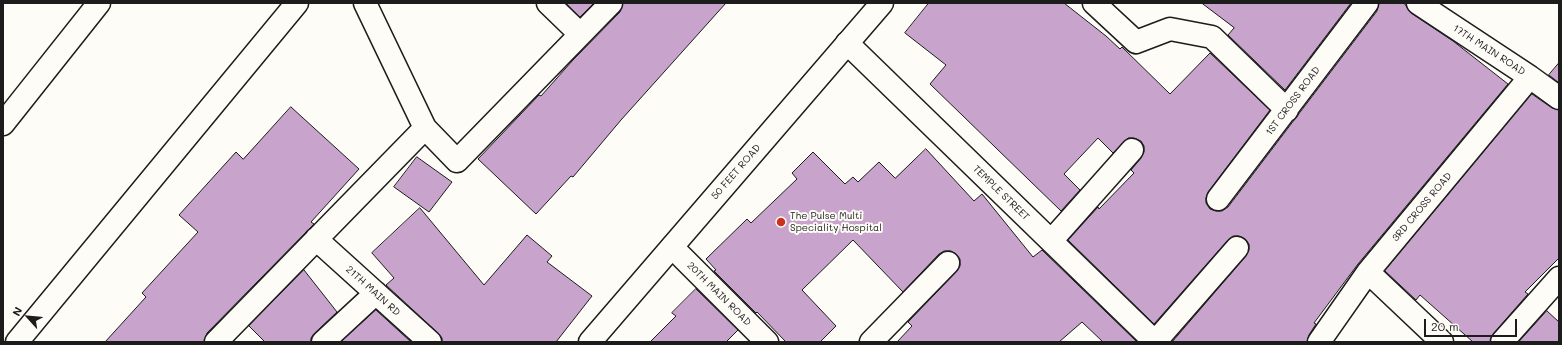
<!DOCTYPE html>
<html>
<head>
<meta charset="utf-8">
<style>
  body { margin:0 }
  #map { position:relative; width:1562px; height:345px; overflow:hidden; background:#fdfcf7; font-family:Mali,sans-serif }
  canvas { display:block }
  .frame { position:absolute; inset:0; border:4px solid #1c1c1c; pointer-events:none }
  .north { position:absolute; left:8px; top:297px; width:40px; height:40px; -webkit-text-stroke:3px #fdfcf7; paint-order:stroke; rotate:297deg; font-size:11px; font-weight:700; line-height:16px; text-align:center; color:#1c1c1c }
  .north::after { content:''; display:block; margin:auto; width:14px; height:18px; background:#1c1c1c; clip-path:polygon(50% 0,100% 100%,50% 72%,0 100%) }
  .scale { position:absolute; left:1424px; top:319px; width:93px; height:18px; box-sizing:border-box; border:2px solid #1c1c1c; border-top:0; padding-left:5px; font-size:12px; line-height:14px; white-space:nowrap; color:#1c1c1c; -webkit-text-stroke:3px #fdfcf7; paint-order:stroke }
</style>
</head>
<body>
<div id="map">
<canvas width="1562" height="345"></canvas>
<div class="frame"></div>
<div class="north">N</div>
<div class="scale">20 m</div>
</div>
<script>
const c = document.querySelector('canvas').getContext('2d');
c.lineJoin = 'round';
function fillPath(path, color) { c.fillStyle = color; c.fill(path, 'evenodd'); }
function strokePath(path, color, width, dash) { c.strokeStyle = color; c.lineWidth = width; c.lineCap = dash ? 'butt' : 'round'; c.setLineDash(dash || []); c.stroke(path); }
function drawText(font, color, halo, rows, align = 'center') {
  c.font = font + ' Mali,sans-serif'; c.lineWidth = 4; c.setLineDash([]); c.textBaseline = 'middle'; c.strokeStyle = halo; c.fillStyle = color; for (const [text, x, y, turn = 0] of rows) {
    c.save(); c.translate(x, y); c.rotate((+turn || 0) * Math.PI / 180); c.textAlign = isNaN(turn) ? turn : align; if (halo) c.strokeText(text, 0, 0); c.fillText(text, 0, 0); c.restore();
  }
}
const building = new Path2D(`
  M566,3H594L580,17Z
  M623,3H726L621,120L573,177L571,176L536,214L478,159L539,95L541,96L573,60L620,12Z
  M929,3H1064L1106,36L1120,49L1122,47L1170,94L1210,53L1270,110L1208,192L1206,198V203L1210,209L1216,211H1222L1228,207L1377,11L1379,3H1404L1411,13L1453,41L1508,84L1358,264L1314,323L1316,324L1309,335L1307,342H1172L1246,256L1249,250V244L1245,239L1239,236H1233L1228,240L1154,324L1068,240L1098,207L1099,209L1134,173L1131,170L1141,158L1144,152V146L1141,141L1134,138H1128L1113,153L1098,138L1064,174L1080,190L1061,211L930,84L946,65L905,33Z
  M1202,3H1351L1285,90L1228,35L1234,28Z
  M1559,63V83L1549,75Z
  M1532,94L1552,108L1559,110V258L1525,292L1528,294L1493,334L1490,342H1473L1420,295L1416,300L1385,271Z
  M291,107L359,169L311,222L314,224L207,333L204,342H105L146,297L142,293L198,232L179,215L236,152L243,159Z
  M926,149L974,201L982,194L1033,257L1042,250L1137,342H1103L1082,322L1059,342H897L912,326L908,322L957,271L960,266V259L956,254L951,251H944L939,254L903,292L853,240L802,290L836,326L820,342H786L757,312L756,313L714,271L716,270L706,259L747,219L751,223L797,179L792,173L813,152L845,184L853,177L858,182L879,162L895,178Z
  M417,157L452,182L429,212L394,187Z
  M420,208L484,285L527,235L552,256L547,262L592,296L556,342H442V338L438,333L386,285L394,278L372,253Z
  M304,270L337,312L315,333L311,338V342H265L249,326Z
  M696,289L738,330L726,342H650L676,316L672,313Z
  M376,310L411,342H341Z
  M1547,311L1559,322V342H1519Z`);
fillPath(building, '#c8a3cb');
strokePath(building, '#1c1c1c', 1);
const minor = new Path2D(`
  M365,3L425,128L457,161L611,3
  M548,3L580,34
  M1094,3L1136,42L1170,29L1212,37L1287,110
  M1418,3L1530,77L1559,98
  M847,43L1155,342L1237,248
  M3,124L99,3
  M1218,199L1367,3
  M316,239L430,342
  M1051,241L1132,150
  M672,247L767,342
  M1368,272L1442,342
  M17,342L297,3
  M216,342L425,128
  M323,342L376,293
  M871,342L948,263
  M1319,342L1368,272L1530,77
  M1502,342L1559,278`);
const major = new Path2D(`
  M590,342L882,3`);
strokePath(minor, '#1c1c1c', 25);
strokePath(major, '#1c1c1c', 25);
strokePath(minor, '#fdfcf7', 22);
strokePath(major, '#fdfcf7', 22);
for (const [x, y, r, color] of [
  [781,222,5,"#c8321e"]
]) { const dot = new Path2D(); dot.arc(x, y, r, 0, 2 * Math.PI); c.fillStyle = color; c.fill(dot); strokePath(dot, '#fdfcf7', 1.5); }
drawText('10px', '#1c1c1c', '#fdfcf7', [
  ["17TH MAIN ROAD",1489,50,33],
  ["1ST CROSS ROAD",1293,101,-53],
  ["50 FEET ROAD",736,172,-49],
  ["TEMPLE STREET",1001,193,44],
  ["3RD CROSS ROAD",1422,207,-50],
  ["21TH MAIN RD",373,291,42],
  ["20TH MAIN ROAD",719,294,45]
]);
drawText('10px', '#1c1c1c', '#fdfcf7', [
  ["The Pulse Multi",790,216],
  ["Speciality Hospital",790,228]
], 'left');
</script>
</body>
</html>
